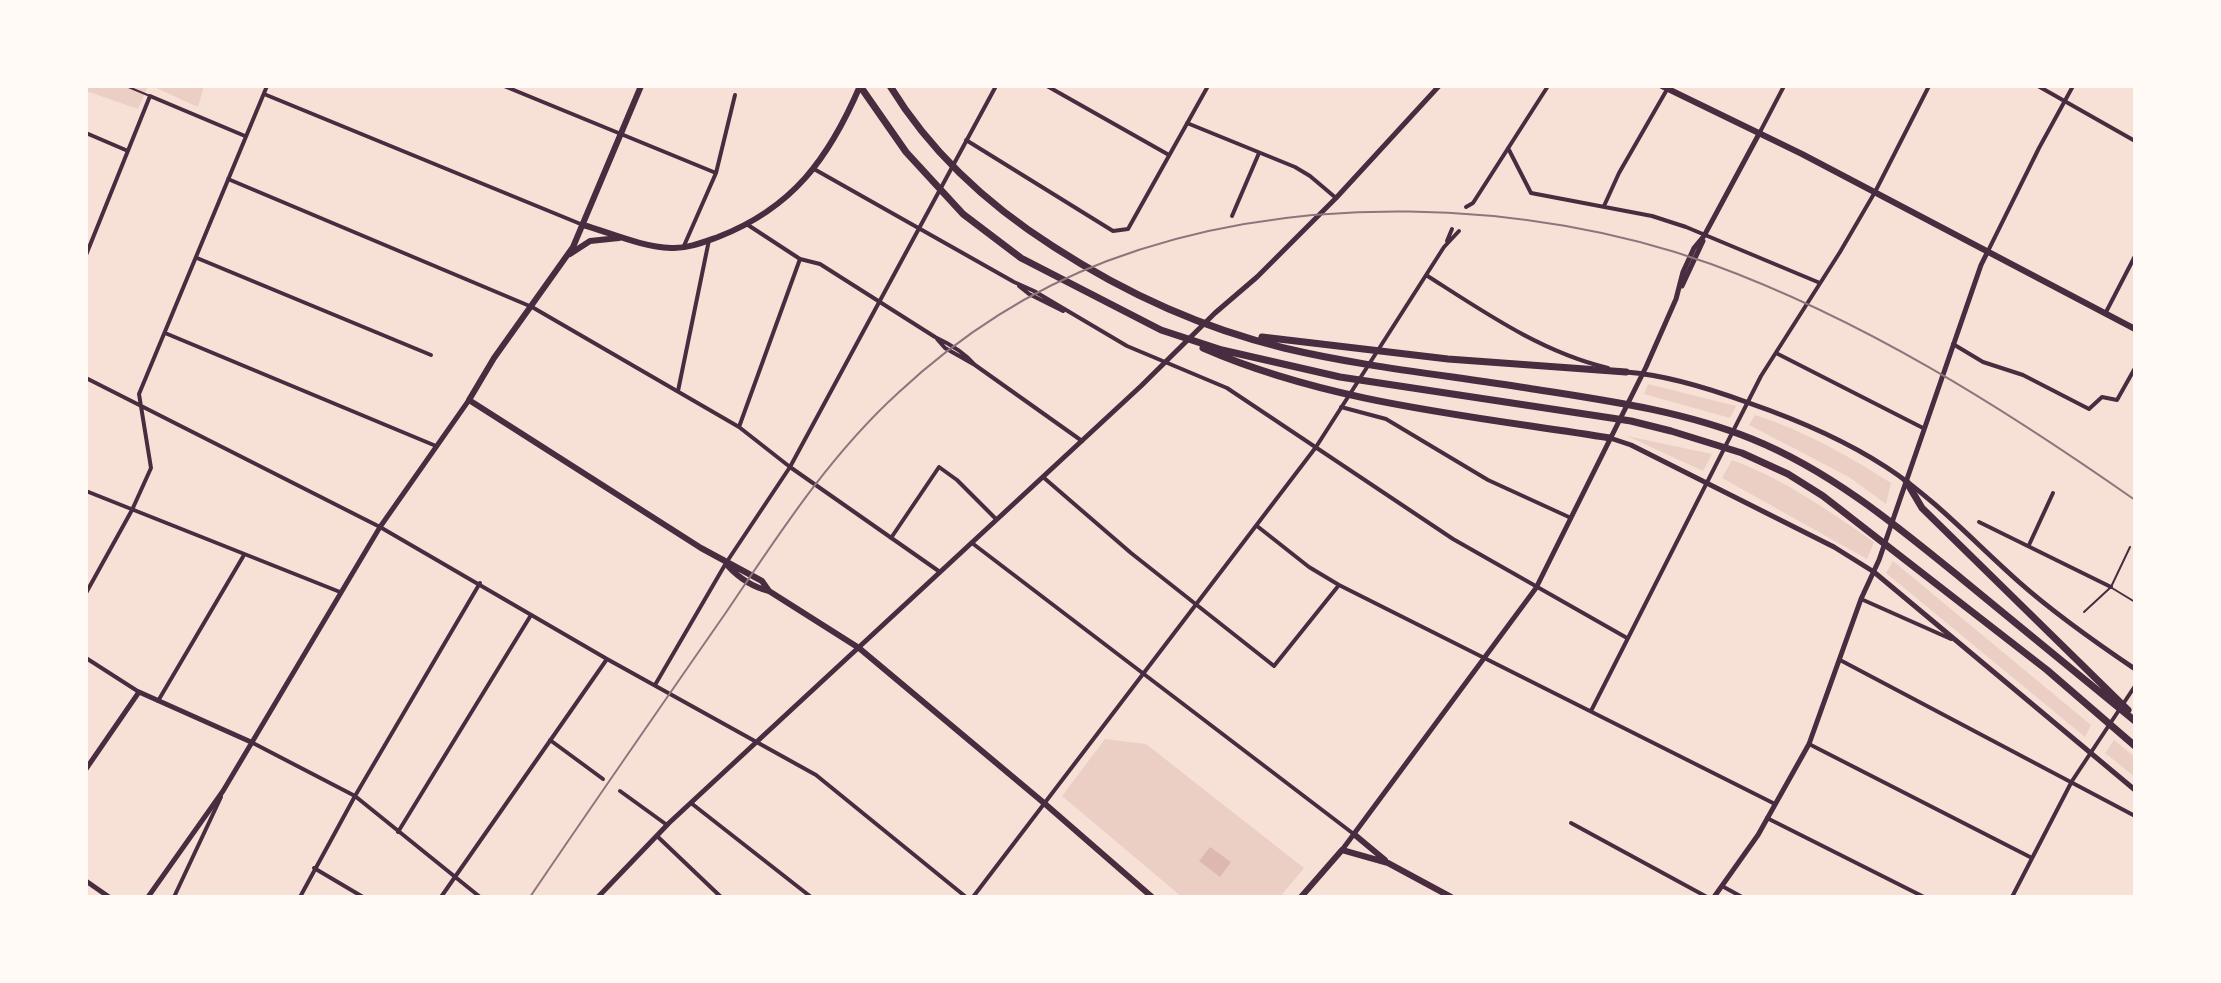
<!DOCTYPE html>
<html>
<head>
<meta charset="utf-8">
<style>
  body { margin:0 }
  #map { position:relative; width:2221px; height:983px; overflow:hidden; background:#f7e1d7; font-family:"PT Sans Narrow",sans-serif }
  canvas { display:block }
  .frame { position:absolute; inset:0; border:88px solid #fffaf5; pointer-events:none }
</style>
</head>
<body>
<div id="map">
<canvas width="2221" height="983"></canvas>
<div class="frame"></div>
</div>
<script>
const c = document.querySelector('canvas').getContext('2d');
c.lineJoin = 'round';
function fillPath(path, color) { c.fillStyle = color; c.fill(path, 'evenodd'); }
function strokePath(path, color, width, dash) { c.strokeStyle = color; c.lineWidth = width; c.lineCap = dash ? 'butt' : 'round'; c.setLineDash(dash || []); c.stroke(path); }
fillPath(new Path2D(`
  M86,86H148L138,109L86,91Z
  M152,86H204L198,107Z
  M1648,384L1736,406L1730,418L1644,394Z
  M1755,415C1805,431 1847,455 1891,483L1886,504L1849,477L1749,425Z
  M1627,436L1712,454L1703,471Z
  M1732,460C1784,479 1829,511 1874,542L1867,559L1722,478Z
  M1893,561L2091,725L2085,737L1886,573Z
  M1105,739L1146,744L1304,868L1280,897H1182L1062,796Z
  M2114,740L2135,757V777L2105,753Z`), '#ebcfc5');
fillPath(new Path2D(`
  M1210,847L1231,862L1220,877L1199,861Z`), '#dcb8b0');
strokePath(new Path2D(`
  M126,86L150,96
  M2112,588L2135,602
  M2084,612L2111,587L2130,547`), '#4a2c40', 2);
strokePath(new Path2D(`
  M504,86L716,173
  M1047,86L1169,155
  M2038,86L2135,141
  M264,94L583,225
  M1187,123L1295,167L1310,176L1336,198
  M1760,132L1784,86
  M86,133L128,151
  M966,140L1113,231L1128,229L1208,86
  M1508,148L1531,193L1652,216L1686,227L1820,283
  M814,169L1014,282L1034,291L1127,346L1227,388L1453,539L1627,638
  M228,179L532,307L739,427L790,467L940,572
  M1604,206L1619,173L1669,86
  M1466,207L1473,203L1548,86
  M1232,216L1259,153
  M748,225L800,259L820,264L935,337C950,344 964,352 975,365
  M1447,241L1452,229
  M683,248L716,173L735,95
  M1988,251L2039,148L2073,86
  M86,255L150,96L245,136
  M197,258L431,355
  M1426,275C1484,312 1541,352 1608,368
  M1019,286L1029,294L1063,311
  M2105,314L2135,256
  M165,333L436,446
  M937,339L945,348L975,365L1082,441
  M1953,344L1983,362L2023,375L2089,409L2102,397L2117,400L2135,368
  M1776,353L1923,428
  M86,378L380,527L607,659L816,775L966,897
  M678,391L709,240
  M1341,407L1386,419L1488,480L1571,518
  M739,427L800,259
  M1043,477L1131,553L1274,666L1339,585
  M86,491L340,592
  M1979,522L2111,587
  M1257,526L1309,567L1339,585L1775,804
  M891,538L939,467L957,480L996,519
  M972,543L1355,835
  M2029,545L2053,493
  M86,593L132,510L151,468L139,394L267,86
  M1861,599L1951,639
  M86,658L139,692
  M1840,660L2135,816
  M655,685L726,563L790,467L996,86
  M158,701L244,555
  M1591,711L1761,376L1840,252L1875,192L1929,86
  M550,740L603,779
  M251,742L355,796L480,897
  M1809,744L2032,858
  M620,791L667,825
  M691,803L811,897
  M1767,818L1924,897
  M1571,823L1707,897
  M398,832L531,615
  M657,836L721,897
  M314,868L363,897
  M1722,886L1742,897
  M174,897L221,797
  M300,897L355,796L480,583
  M441,897L607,659
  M973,897L1316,447L1444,247L1459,231
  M2012,897L2072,781L2135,686`), '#4a2c40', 4);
strokePath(new Path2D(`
  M86,769L139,692L251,742
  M86,881L109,897
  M148,897L223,791L380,527L469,400`), '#4a2c40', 5);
strokePath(new Path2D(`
  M1682,286L1703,241
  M1626,372C1667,375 1711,389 1749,403C1798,420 1843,439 1886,467C1934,498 1976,544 2019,582C2055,614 2095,642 2135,669
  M1610,438L1631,445L1834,547L1874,572L2135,790
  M1342,850L1536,588L1646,367L1676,299L1683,272L1694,248L1704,236L1760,132
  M598,897L669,823L1141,386L1215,313L1257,277L1336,198L1439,86
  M1714,897L1758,835L1809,744L1861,599L1879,560L1981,265L1988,251`), '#4a2c40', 5);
strokePath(new Path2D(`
  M641,86L573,247L494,358L469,400L701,548L762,581L769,591
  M1662,86L1802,154L2135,329
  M583,225C611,233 642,247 671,248C687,249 704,242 718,237C793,208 829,158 860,86
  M570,254L590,241L619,238
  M728,566C740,579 752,587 769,591L859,648L1044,803L1152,897
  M1355,835L1385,860
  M1301,897L1342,850L1388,863L1451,897`), '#4a2c40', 6);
strokePath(new Path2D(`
  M860,86L906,152L963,214L1021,258L1161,330L1222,350L1340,377L1631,421L1671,431L1742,453L1788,474L1823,496L2047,670L2135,746
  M890,86C931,153 988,205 1054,247C1125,293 1202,328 1284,348C1364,367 1446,375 1527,388C1603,400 1680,410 1752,439C1831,471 1897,526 1962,579C2020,626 2077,674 2135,721
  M1262,337L1448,359L1626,372
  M1203,348C1331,404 1474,416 1610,438
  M1906,481L1922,508L2128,710`), '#4a2c40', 7);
strokePath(new Path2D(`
  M530,897C595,801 661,706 727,611C779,534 829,456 898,393C958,337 1030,290 1107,261C1292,191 1526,198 1711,264C1864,320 2002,407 2135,500`), '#8f747c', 2);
</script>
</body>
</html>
